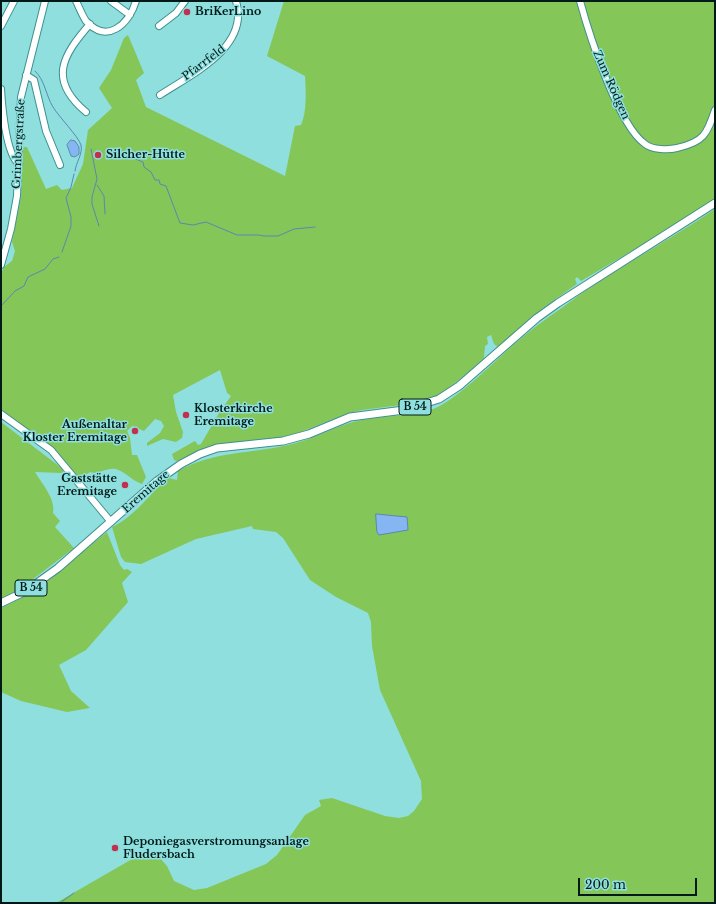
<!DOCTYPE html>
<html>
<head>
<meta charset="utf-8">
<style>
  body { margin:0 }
  #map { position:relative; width:716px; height:904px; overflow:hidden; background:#8edfde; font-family:"Libre Baskerville",serif }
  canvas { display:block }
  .frame { position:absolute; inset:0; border:2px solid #011a19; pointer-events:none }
  .scale { position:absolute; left:578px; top:878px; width:119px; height:18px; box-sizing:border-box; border:2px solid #011a19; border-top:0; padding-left:5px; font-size:12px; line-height:14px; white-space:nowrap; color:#011a19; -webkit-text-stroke:3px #8edfde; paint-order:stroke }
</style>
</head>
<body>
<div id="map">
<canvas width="716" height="904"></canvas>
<div class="frame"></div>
<div class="scale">200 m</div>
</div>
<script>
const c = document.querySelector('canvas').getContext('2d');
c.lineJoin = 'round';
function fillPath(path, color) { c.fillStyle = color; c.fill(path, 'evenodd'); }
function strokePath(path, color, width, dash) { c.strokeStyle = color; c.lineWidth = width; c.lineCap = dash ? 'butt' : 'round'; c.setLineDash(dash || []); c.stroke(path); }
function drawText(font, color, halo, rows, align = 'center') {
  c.font = font + ' "Libre Baskerville",serif'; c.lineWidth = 3; c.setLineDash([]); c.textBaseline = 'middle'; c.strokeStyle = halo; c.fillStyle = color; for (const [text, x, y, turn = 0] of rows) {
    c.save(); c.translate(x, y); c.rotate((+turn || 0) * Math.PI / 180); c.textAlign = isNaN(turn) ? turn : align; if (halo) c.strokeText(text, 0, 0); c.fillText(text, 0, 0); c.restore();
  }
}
fillPath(new Path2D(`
  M284,1H715V199L664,232L581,281L577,277L575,279L577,284L543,308L498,347L494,344L491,335L487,337L488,344L485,346L484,358L470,371L441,394L428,399L401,405L362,410L346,414L296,434L191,455L177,461L174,460L172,454L193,442L195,441L198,445L201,444L219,413L231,396L227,393L220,370L173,395L176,412L183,432L182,438L176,442L163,439L147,446V443L160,433L164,426L161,421L155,419L144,431L132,426L127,431L130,438L132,455H137L146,477L142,484C132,481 126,472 116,469C107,467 98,475 90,472L82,477L77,475L49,447L1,409V274L4,267L12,261L15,251L12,242L21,197L23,147H27L46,189L57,185L62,190L72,188L83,164L88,130L112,108L99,88L111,70L124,38L128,35L144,73L136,80L146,107L285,176L295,126L301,125C307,112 306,91 305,76L267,56Z
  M715,209V903H56L139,855L158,856L167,866L174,881L194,890L207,888L266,864L277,855L305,815L321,806L319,800L332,798L385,816L399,818L408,816L414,811L422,799L421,781L380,690L372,646L371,622L368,613L336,597L310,580L283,538L276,532L253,529L252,526L196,539L141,564L125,562L121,557L112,527C130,520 150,495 164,481L168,478L177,480L178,471C214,451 249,454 288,445C312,440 333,427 357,421C382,415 408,417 433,409C455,401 493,363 512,346C528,332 545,319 563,307C611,271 665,243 715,209Z
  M1,422L63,469V472L61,473L35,472C42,484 56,499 53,513L60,521L55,527L74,548L24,586L1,599Z
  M107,532L120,565L124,570L127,569L132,572L122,583L128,602L86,650L59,665L71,691L90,708L67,712L21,701L1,692V608C44,589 71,560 107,532Z`), '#85c658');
const water = new Path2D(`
  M71,140L75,141L79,147V154L75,157L71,156L67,145Z
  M376,514L407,517L408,530L379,535L377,532Z`);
fillPath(water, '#85b6f2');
strokePath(water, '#5d87b1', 1);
strokePath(new Path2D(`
  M35,71C45,80 46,96 53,107C59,117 78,136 81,145C83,154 76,162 75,171
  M91,149L97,179L92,197V204L99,226
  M124,151L133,158L143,162L144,167L151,172L155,180H159L160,184L166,186L180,223L193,225L206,222L237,235H258L264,236H278L294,229L315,227
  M97,185L104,196L105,214
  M62,252L71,226V217L66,198L71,187L74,174
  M1,306L15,291L24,286L28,277L45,269L53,259L59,257
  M60,903L74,893`), '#5d87b1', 1);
const minor = new Path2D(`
  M76,1C79,7 82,15 86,21C107,45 129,24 136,1
  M111,1L130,15
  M580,1C589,34 618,125 645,144C652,150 669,150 677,148C704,142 707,134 715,110
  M1,26L14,1
  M159,26L176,13L185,1
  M26,75L34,80L46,131L60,165
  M1,89C2,106 6,155 19,164
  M160,95C192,74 250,47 236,1
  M86,112C48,80 62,56 90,24
  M1,265L11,229L17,196L21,97L45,1
  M1,414L51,450L111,522`);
const major = new Path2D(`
  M1,603L26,591L58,568L157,481L181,464L200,454L217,448L283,441L309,434L350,417L404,410L439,399L459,386L537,318L558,303L715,203`);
strokePath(minor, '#3e908f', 8);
strokePath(major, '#3e908f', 9);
strokePath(minor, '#fff', 6);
strokePath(major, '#fff', 7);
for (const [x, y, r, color] of [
  [187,12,4,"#c1304e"],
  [98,155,4,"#c1304e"],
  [186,415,4,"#c1304e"],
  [135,431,4,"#c1304e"],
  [125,485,4,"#c1304e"],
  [115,848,4,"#c1304e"]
]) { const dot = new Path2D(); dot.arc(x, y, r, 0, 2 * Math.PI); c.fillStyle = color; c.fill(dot); strokePath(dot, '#8edfde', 1.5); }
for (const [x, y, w] of [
  [415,407,32],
  [31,588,32]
]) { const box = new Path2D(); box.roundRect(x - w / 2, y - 8, w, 16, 3); c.fillStyle = '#8edfde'; c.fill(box); strokePath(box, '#011a19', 1); }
drawText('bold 10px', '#011a19', null, [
  ["B 54",415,407],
  ["B 54",31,588]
]);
drawText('bold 11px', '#011a19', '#8edfde', [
  ["BriKerLino",195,12],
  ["Silcher-Hütte",106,155],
  ["Klosterkirche",194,409],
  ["Eremitage",194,422],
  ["Außenaltar",127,425,"right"],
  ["Kloster Eremitage",127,438,"right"],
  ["Gaststätte",117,479,"right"],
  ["Eremitage",117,492,"right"],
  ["Deponiegasverstromungsanlage",123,842],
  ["Fludersbach",123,855]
], 'left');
drawText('11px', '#011a19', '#8edfde', [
  ["Pfarrfeld",204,63,-37],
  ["Zum Rödgen",611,85,66],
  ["Grimbergstraße",19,144,-87],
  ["Eremitage",146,492,-41]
]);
</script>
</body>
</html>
